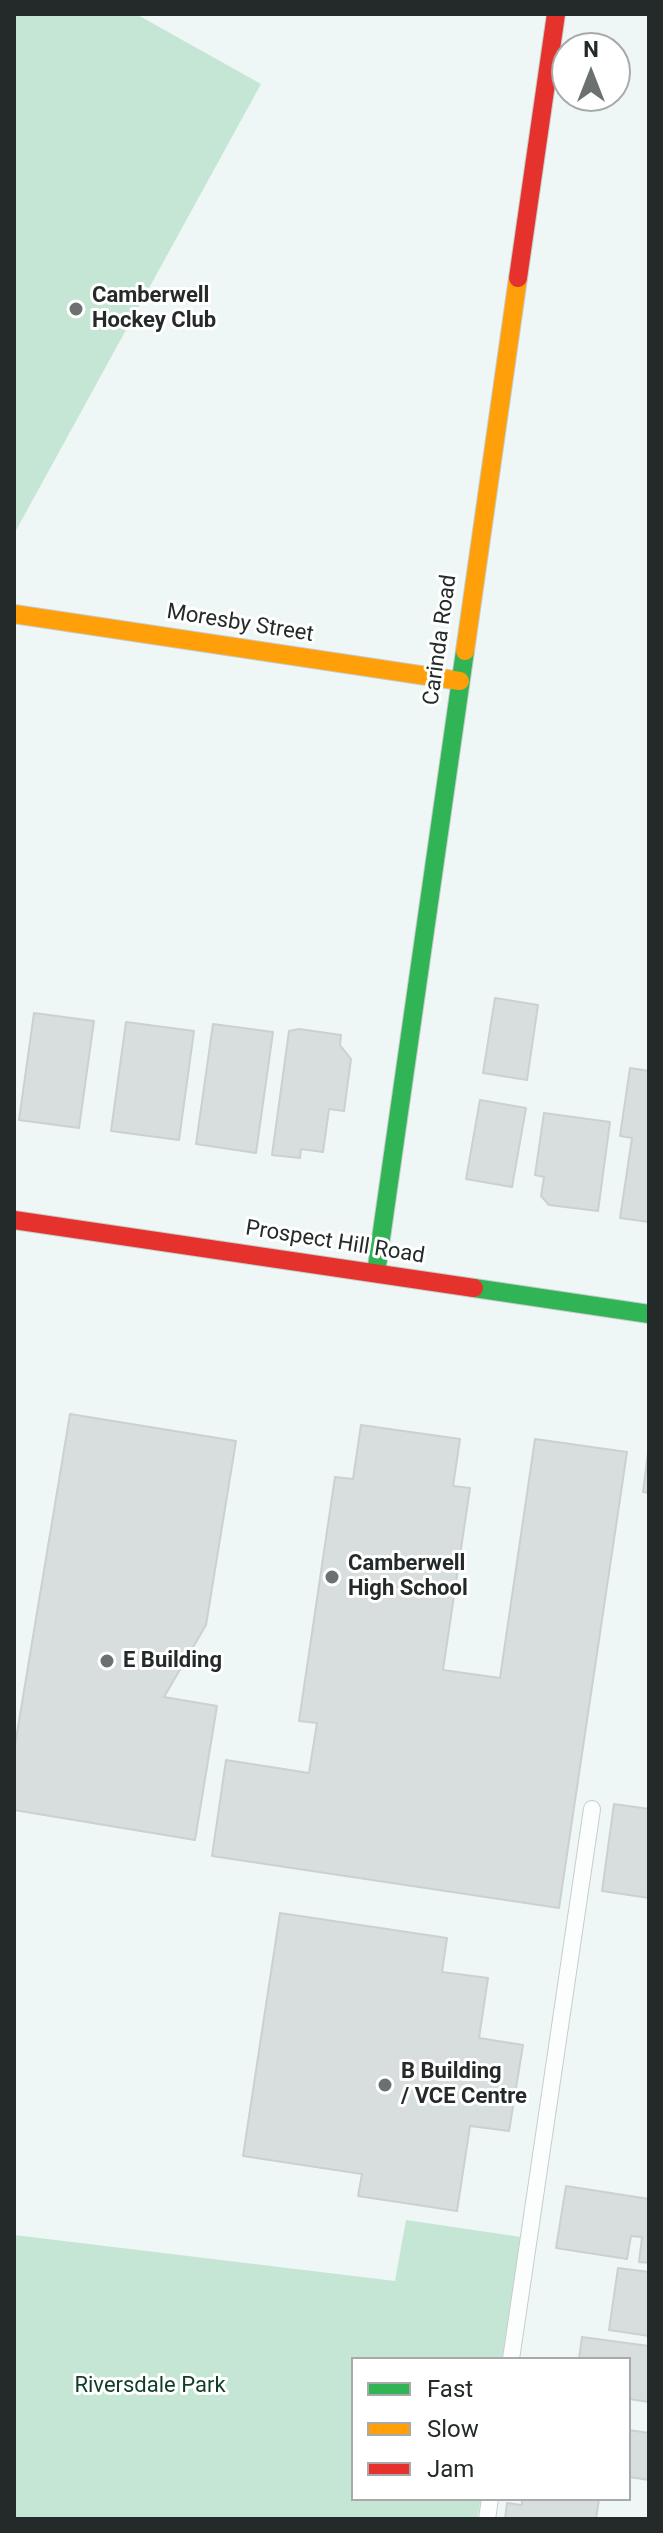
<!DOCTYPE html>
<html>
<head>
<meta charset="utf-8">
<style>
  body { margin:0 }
  #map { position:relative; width:663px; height:2533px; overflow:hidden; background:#eef6f6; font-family:Roboto,sans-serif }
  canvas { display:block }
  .frame { position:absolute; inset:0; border:16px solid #242a2a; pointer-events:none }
  .legend { position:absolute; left:351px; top:2357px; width:280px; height:144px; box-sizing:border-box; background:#fff; border:2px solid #a7aaaa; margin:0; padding:10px 14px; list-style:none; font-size:24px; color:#242a2a }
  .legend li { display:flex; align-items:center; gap:16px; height:40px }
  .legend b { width:40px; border:2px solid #a7aaaa }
  .north { position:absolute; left:551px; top:32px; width:80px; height:80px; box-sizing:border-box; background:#fff; border:2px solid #a7aaaa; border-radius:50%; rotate:0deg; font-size:22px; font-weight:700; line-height:32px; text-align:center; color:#242a2a }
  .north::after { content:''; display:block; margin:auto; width:28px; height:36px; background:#6b7171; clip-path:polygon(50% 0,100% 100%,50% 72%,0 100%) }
</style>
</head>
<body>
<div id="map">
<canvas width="663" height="2533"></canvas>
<div class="frame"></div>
<ul class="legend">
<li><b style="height:10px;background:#30b455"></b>Fast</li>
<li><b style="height:10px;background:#ff9f0a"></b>Slow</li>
<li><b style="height:10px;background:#e5322d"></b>Jam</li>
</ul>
<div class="north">N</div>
</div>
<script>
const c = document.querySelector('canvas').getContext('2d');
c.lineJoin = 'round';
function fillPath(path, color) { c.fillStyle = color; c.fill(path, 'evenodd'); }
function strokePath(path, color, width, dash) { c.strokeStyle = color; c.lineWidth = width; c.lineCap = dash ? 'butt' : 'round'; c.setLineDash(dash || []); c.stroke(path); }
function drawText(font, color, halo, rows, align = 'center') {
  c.font = font + ' Roboto,sans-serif'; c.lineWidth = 6; c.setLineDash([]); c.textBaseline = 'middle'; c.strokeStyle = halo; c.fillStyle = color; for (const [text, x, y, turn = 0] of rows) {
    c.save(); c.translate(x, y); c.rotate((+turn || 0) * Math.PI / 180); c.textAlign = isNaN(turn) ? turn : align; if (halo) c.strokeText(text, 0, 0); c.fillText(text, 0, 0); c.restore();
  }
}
fillPath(new Path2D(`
  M14,14H136L261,84L14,534Z
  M406,2220L521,2237L502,2359H353V2499H481L477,2519H14V2235L395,2281Z`), '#c5e6d4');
const building = new Path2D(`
  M495,998L538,1005L527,1080L483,1073Z
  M34,1013L94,1021L79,1128L19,1120Z
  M126,1022L194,1031L179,1140L111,1131Z
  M213,1024L273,1032L256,1153L196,1144Z
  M299,1029L341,1035L340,1045L351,1059L344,1111L329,1109L323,1152L301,1149L300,1158L272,1155L289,1031Z
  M630,1068L649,1071V1222L620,1218L632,1138L620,1136Z
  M480,1100L526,1108L512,1187L466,1179Z
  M544,1113L610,1122L598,1211L549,1205L541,1196L544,1177L535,1175Z
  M70,1414L236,1441L206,1625L164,1697L217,1706L195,1840L14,1810V1751Z
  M361,1425L460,1439L453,1486L470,1488L443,1670L500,1678L535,1439L627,1452L559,1908L212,1856L226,1760L309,1773L317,1723L299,1721L335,1477L353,1479Z
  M649,1445V1493L643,1492Z
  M614,1804L649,1809V1898L602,1891Z
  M280,1913L447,1938L442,1972L488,1978L479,2038L523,2045L509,2131L470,2126L457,2211L358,2196L362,2174L243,2156Z
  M566,2186L649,2199V2263L639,2262L642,2237L631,2236L627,2259L556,2248Z
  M618,2268L649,2272V2336L609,2330Z
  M582,2337L649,2346V2402L629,2399V2359H579Z
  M629,2430L649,2433V2480L629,2477Z
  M522,2499H599L596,2519H505L507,2503L522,2505Z`);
fillPath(building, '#d8dede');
strokePath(building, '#cbd1d0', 2);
const lane = new Path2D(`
  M511,2359L592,1809
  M487,2519L490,2499`);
const fast = new Path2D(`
  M376,1273L465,651
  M474,1288L649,1314`);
const slow = new Path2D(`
  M14,614L460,681
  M465,651L518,278`);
const jam = new Path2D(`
  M518,278L556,14
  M14,1220L474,1288`);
strokePath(lane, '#c6cccc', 18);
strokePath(fast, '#c6cccc', 20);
strokePath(slow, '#c6cccc', 20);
strokePath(jam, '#c6cccc', 20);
strokePath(lane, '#fcfefe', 16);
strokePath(fast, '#30b455', 18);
strokePath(slow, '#ff9f0a', 18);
strokePath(jam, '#e5322d', 18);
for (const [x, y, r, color] of [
  [76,309,8,"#6b7171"],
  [332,1577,8,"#6b7171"],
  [107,1661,8,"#6b7171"],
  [385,2085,8,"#6b7171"]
]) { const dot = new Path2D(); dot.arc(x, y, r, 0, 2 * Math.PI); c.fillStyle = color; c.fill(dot); strokePath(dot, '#fff', 3); }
drawText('bold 22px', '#242a2a', '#fff', [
  ["Camberwell",92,296],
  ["Hockey Club",92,321],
  ["Camberwell",348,1564],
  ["High School",348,1589],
  ["E Building",123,1661],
  ["B Building",401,2072],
  ["/ VCE Centre",401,2097]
], 'left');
drawText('22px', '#242a2a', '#fff', [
  ["Moresby Street",240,624,9],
  ["Carinda Road",441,640,-82],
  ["Prospect Hill Road",335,1243,9]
]);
drawText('22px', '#103d27', '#fff', [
  ["Riversdale Park",150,2386]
]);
</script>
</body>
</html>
